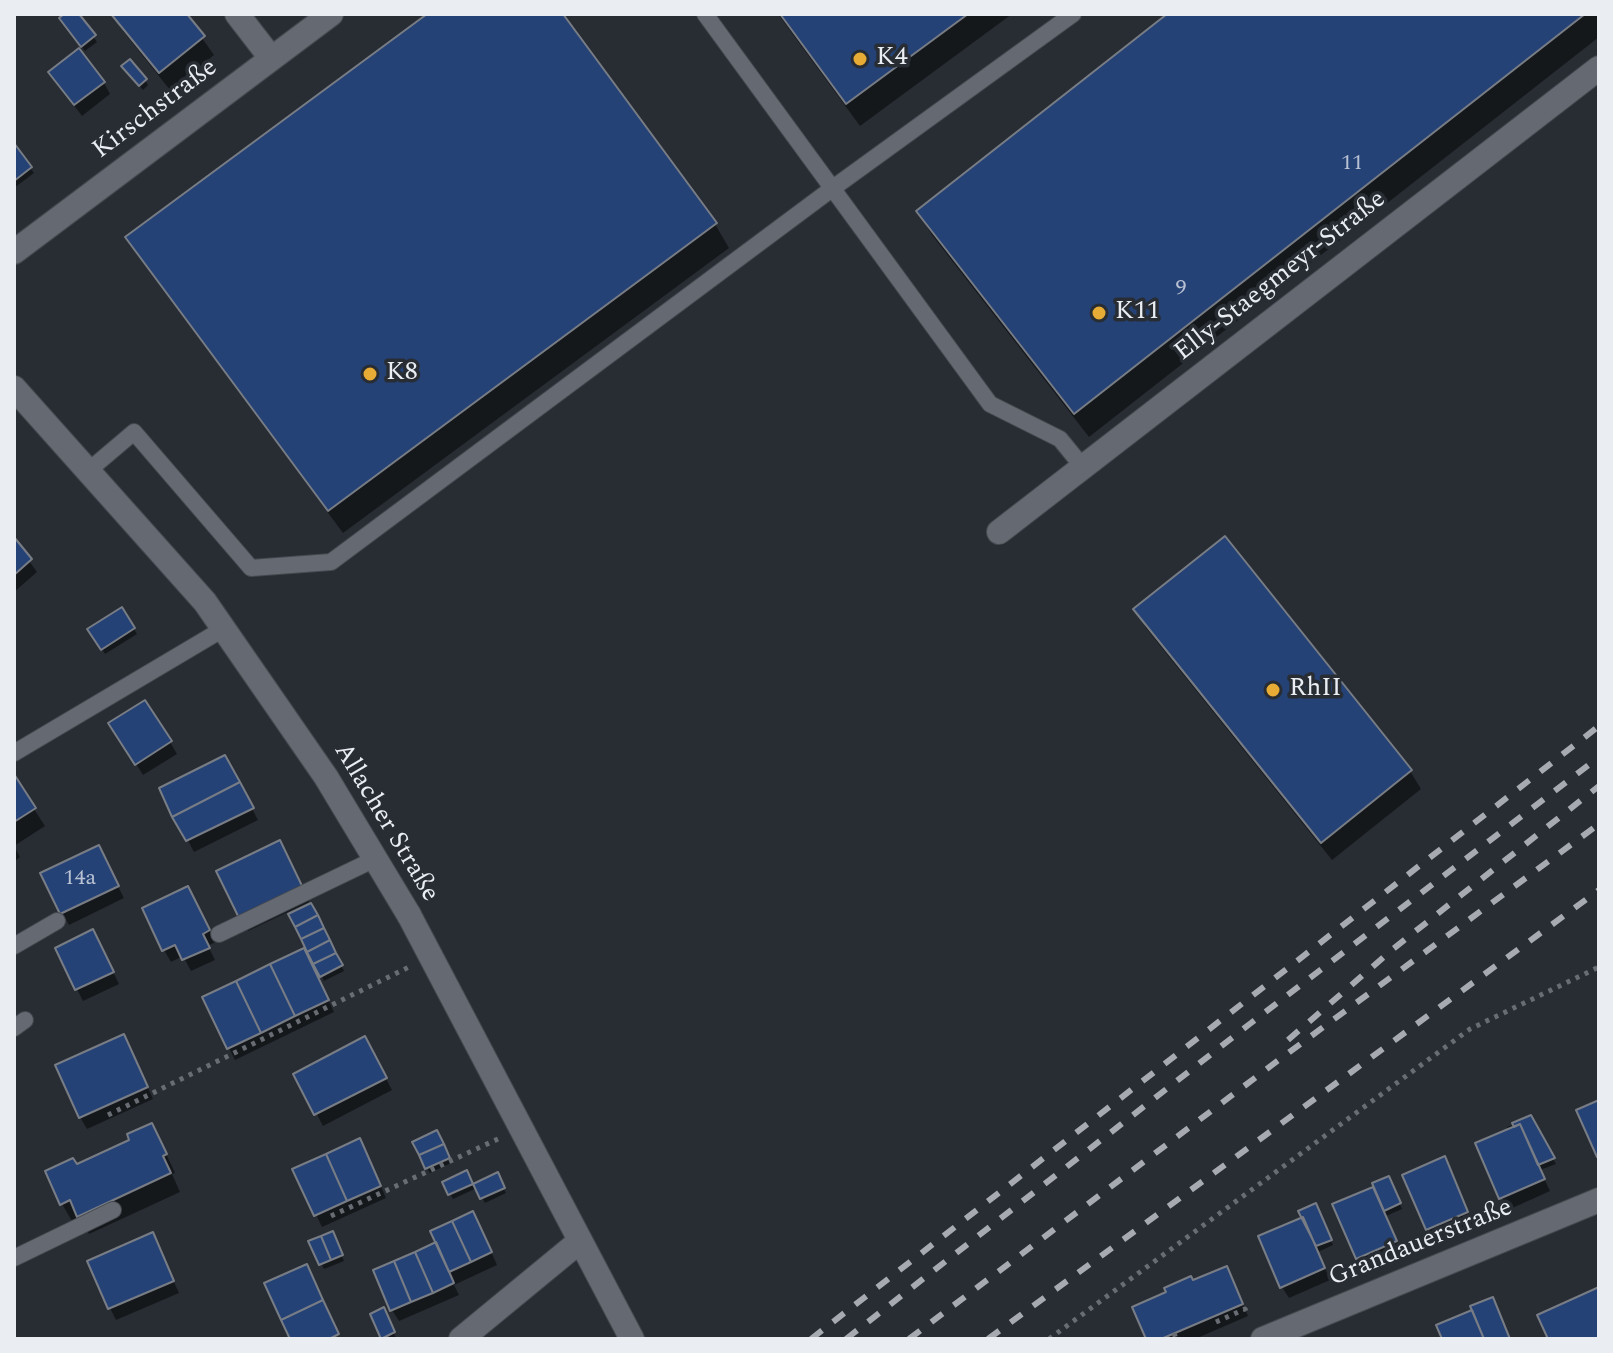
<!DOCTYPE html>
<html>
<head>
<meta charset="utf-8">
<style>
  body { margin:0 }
  #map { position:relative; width:1613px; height:1353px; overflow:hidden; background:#282d34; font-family:Spectral,serif }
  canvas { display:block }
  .frame { position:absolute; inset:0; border:16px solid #eaedf2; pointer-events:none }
</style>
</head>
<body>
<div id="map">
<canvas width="1613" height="1353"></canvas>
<div class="frame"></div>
</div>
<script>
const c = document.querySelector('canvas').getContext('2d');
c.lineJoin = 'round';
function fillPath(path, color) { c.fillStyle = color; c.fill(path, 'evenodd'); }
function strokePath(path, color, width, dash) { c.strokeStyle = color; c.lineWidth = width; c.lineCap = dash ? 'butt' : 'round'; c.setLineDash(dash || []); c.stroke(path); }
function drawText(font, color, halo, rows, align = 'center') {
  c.font = font + ' Spectral,serif'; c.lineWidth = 7; c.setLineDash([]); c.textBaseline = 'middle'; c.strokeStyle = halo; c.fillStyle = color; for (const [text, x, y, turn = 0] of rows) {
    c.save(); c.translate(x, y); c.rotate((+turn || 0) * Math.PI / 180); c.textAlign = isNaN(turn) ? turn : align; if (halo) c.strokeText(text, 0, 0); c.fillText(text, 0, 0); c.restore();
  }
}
fillPath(new Path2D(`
  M68,14H77L97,42L85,51L64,24Z
  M113,14H185L214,55L170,90L123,31Z
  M430,14H560L715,224L729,248L343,533L142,261L128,237Z
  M778,14H1012L860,126Z
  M1171,14H1599V37L1089,437L932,235L918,212Z
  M127,72L145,80L148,85L143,90Z
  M104,83L110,94L82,116L58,84Z
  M14,146L34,173L14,188Z
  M14,540L37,572L14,592Z
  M121,609L137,634L105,654L90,630Z
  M1136,610L1410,771L1421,789L1332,860L1146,628Z
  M118,735L170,742L177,754L143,775Z
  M225,757L258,820L194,852L161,789Z
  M14,778L45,826L14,846L20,857L14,862Z
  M286,854L309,902L248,931L242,919Z
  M104,859L124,898L69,925L43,874Z
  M194,900L215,942L208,946L215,960L191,971L183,956L171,962L164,950Z
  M310,906L344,971L324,981L291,915Z
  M99,943L119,984L83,1001L57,949Z
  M310,962L334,1012L235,1060L229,1048Z
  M130,1048L153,1099L87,1129L80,1117Z
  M371,1050L392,1090L323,1126L296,1074Z
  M1530,1118L1556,1164L1540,1170L1550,1191L1508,1210L1478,1144L1509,1131L1507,1127Z
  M439,1138L451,1163L430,1173L427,1168Z
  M132,1141L161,1143L175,1173L172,1174L180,1192L89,1234L80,1218L72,1221L62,1204L76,1166Z
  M366,1152L386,1198L322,1227L295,1170Z
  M1450,1170L1473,1224L1434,1240L1428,1229Z
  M466,1173L473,1186L497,1175L506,1193L485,1203L477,1188L453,1199L444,1183Z
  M1391,1184L1402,1209L1386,1216L1402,1253L1364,1269L1357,1258L1377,1197Z
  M1318,1211L1333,1245L1318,1252L1330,1280L1289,1298L1282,1287Z
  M479,1225L497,1265L454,1285L459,1295L399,1321L392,1310L439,1243Z
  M152,1235L179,1293L116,1320L110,1308Z
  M335,1239L344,1261L324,1269L311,1242Z
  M1226,1268L1248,1316L1195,1339H1148L1192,1283Z
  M383,1310L396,1338L394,1339H384L373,1315Z`), '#0007');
const building = new Path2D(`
  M64,14H79L96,35L81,47L59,18Z
  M111,14H187L205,36L159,73Z
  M427,14H563L717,223L328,511L125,237Z
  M780,14H968L846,104Z
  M1167,14H1585L1074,414L916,211Z
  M79,48L105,82L74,105L48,72Z
  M130,59L147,79L139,86L121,66Z
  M14,143L32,167L14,181Z
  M1225,536L1412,770L1321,843L1133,609Z
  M14,537L32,559L14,575Z
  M122,607L135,628L101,650L87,629Z
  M145,700L172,741L135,765L108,723Z
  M225,755L240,782L172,817L159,788Z
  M14,774L36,808L14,822Z
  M240,782L254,808L186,841L172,817Z
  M280,840L304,890L240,920L216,871Z
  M99,845L119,886L60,914L40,873Z
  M188,886L210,930L203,934L210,948L182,960L175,945L162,951L142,908Z
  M311,903L318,915L295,927L288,914Z
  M318,915L324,928L301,939L295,927Z
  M324,928L330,940L307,952L301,939Z
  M93,929L114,972L75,990L55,948Z
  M330,940L336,953L313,964L307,952Z
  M304,948L329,1000L295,1016L270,964Z
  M336,953L343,965L320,977L313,964Z
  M270,964L295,1016L261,1033L236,981Z
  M236,981L261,1033L227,1049L202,997Z
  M124,1034L148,1087L79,1118L55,1065Z
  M365,1036L387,1078L314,1115L293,1074Z
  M1599,1100V1156L1597,1157L1576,1110Z
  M1531,1115L1555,1158L1538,1165L1520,1124L1514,1127L1512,1123Z
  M152,1123L167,1154L163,1156L171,1173L77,1217L70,1200L60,1205L45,1171L73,1158L77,1164L129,1140L127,1134Z
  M1520,1124L1545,1179L1499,1199L1475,1143Z
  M437,1130L444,1144L419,1155L412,1142Z
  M360,1138L381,1186L347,1201L326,1154Z
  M444,1144L450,1158L425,1169L419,1155Z
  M326,1154L347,1201L314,1216L292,1169Z
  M1445,1156L1468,1212L1426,1230L1402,1175Z
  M467,1170L473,1184L448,1195L442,1182Z
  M498,1172L505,1188L480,1199L473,1184Z
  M1389,1176L1401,1203L1384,1211L1372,1183Z
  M1373,1187L1397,1241L1356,1259L1332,1204Z
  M1316,1203L1332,1240L1316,1246L1298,1211Z
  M473,1211L492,1252L471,1262L452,1221Z
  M1303,1217L1325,1268L1280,1288L1258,1236Z
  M452,1221L471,1262L449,1272L430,1231Z
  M333,1231L343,1255L331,1260L321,1236Z
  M153,1232L174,1281L108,1309L87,1261Z
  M321,1236L331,1260L319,1265L308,1241Z
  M436,1242L454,1283L433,1293L415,1252Z
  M415,1252L433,1293L411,1302L394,1261Z
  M394,1261L411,1302L390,1311L373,1270Z
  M307,1264L323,1300L281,1320L264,1283Z
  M1227,1266L1243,1304L1161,1339H1146L1132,1307L1166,1292L1164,1288L1191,1276L1193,1280Z
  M1599,1287V1339H1548L1537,1315Z
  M1493,1297L1510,1339H1484L1470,1306Z
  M323,1300L339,1334L329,1339H290L281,1320Z
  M384,1307L395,1332L381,1339L370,1314Z
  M1472,1310L1484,1339H1442L1436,1325Z`);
fillPath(building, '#254276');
strokePath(building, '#787d85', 2);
const service = new Path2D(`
  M705,14L990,404L1060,439L1082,466
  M88,471L134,432L251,568L331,562L833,188L1073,14
  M14,753L223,629
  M219,934L375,859
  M14,946L57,921
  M14,1028L25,1020
  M14,1258L113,1210`);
const minor = new Path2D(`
  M237,14L271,58
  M14,252L331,14
  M999,532L1599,68
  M409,915L632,1339
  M461,1339L580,1241
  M1263,1339L1599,1200`);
const tertiary = new Path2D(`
  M14,388L205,602L326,777L409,915`);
strokePath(service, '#45494f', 18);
strokePath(minor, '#45494f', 26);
strokePath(tertiary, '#45494f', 26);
strokePath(new Path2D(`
  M108,1115L409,967
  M331,1216L498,1139
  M1216,1322L1245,1309L1248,1316
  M1174,1333L1176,1339
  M1049,1339L1470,1029L1599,967`), '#686d73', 5, [4, 6]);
strokePath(service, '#656a72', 16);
strokePath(minor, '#656a72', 24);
strokePath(tertiary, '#656a72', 24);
strokePath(new Path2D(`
  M1288,1040L1393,949L1599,786
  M811,1339L1599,726
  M846,1339L1251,1023L1599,757
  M909,1339L1280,1059L1599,824
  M988,1339L1599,890`), '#a7abb1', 6, [14, 14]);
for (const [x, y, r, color] of [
  [860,59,8,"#e6ac36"],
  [1099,313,8,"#e6ac36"],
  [370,374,8,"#e6ac36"],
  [1273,690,8,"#e6ac36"]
]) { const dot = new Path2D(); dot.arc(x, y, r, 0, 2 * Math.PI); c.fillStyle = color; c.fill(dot); strokePath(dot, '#282d34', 3); }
drawText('22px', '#b9c2d3', null, [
  ["11",1352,165],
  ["9",1181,290],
  ["14a",80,880]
]);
drawText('26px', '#eaedf2', '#282d34', [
  ["K4",876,59],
  ["K11",1115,313],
  ["K8",386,374],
  ["RhII",1289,690]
], 'left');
drawText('26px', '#eaedf2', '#282d34', [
  ["Kirschstraße",156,110,-37],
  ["Elly-Staegmeyr-Straße",1281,277,-38],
  ["Allacher Straße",385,823,59],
  ["Grandauerstraße",1421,1244,-22]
]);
</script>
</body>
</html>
